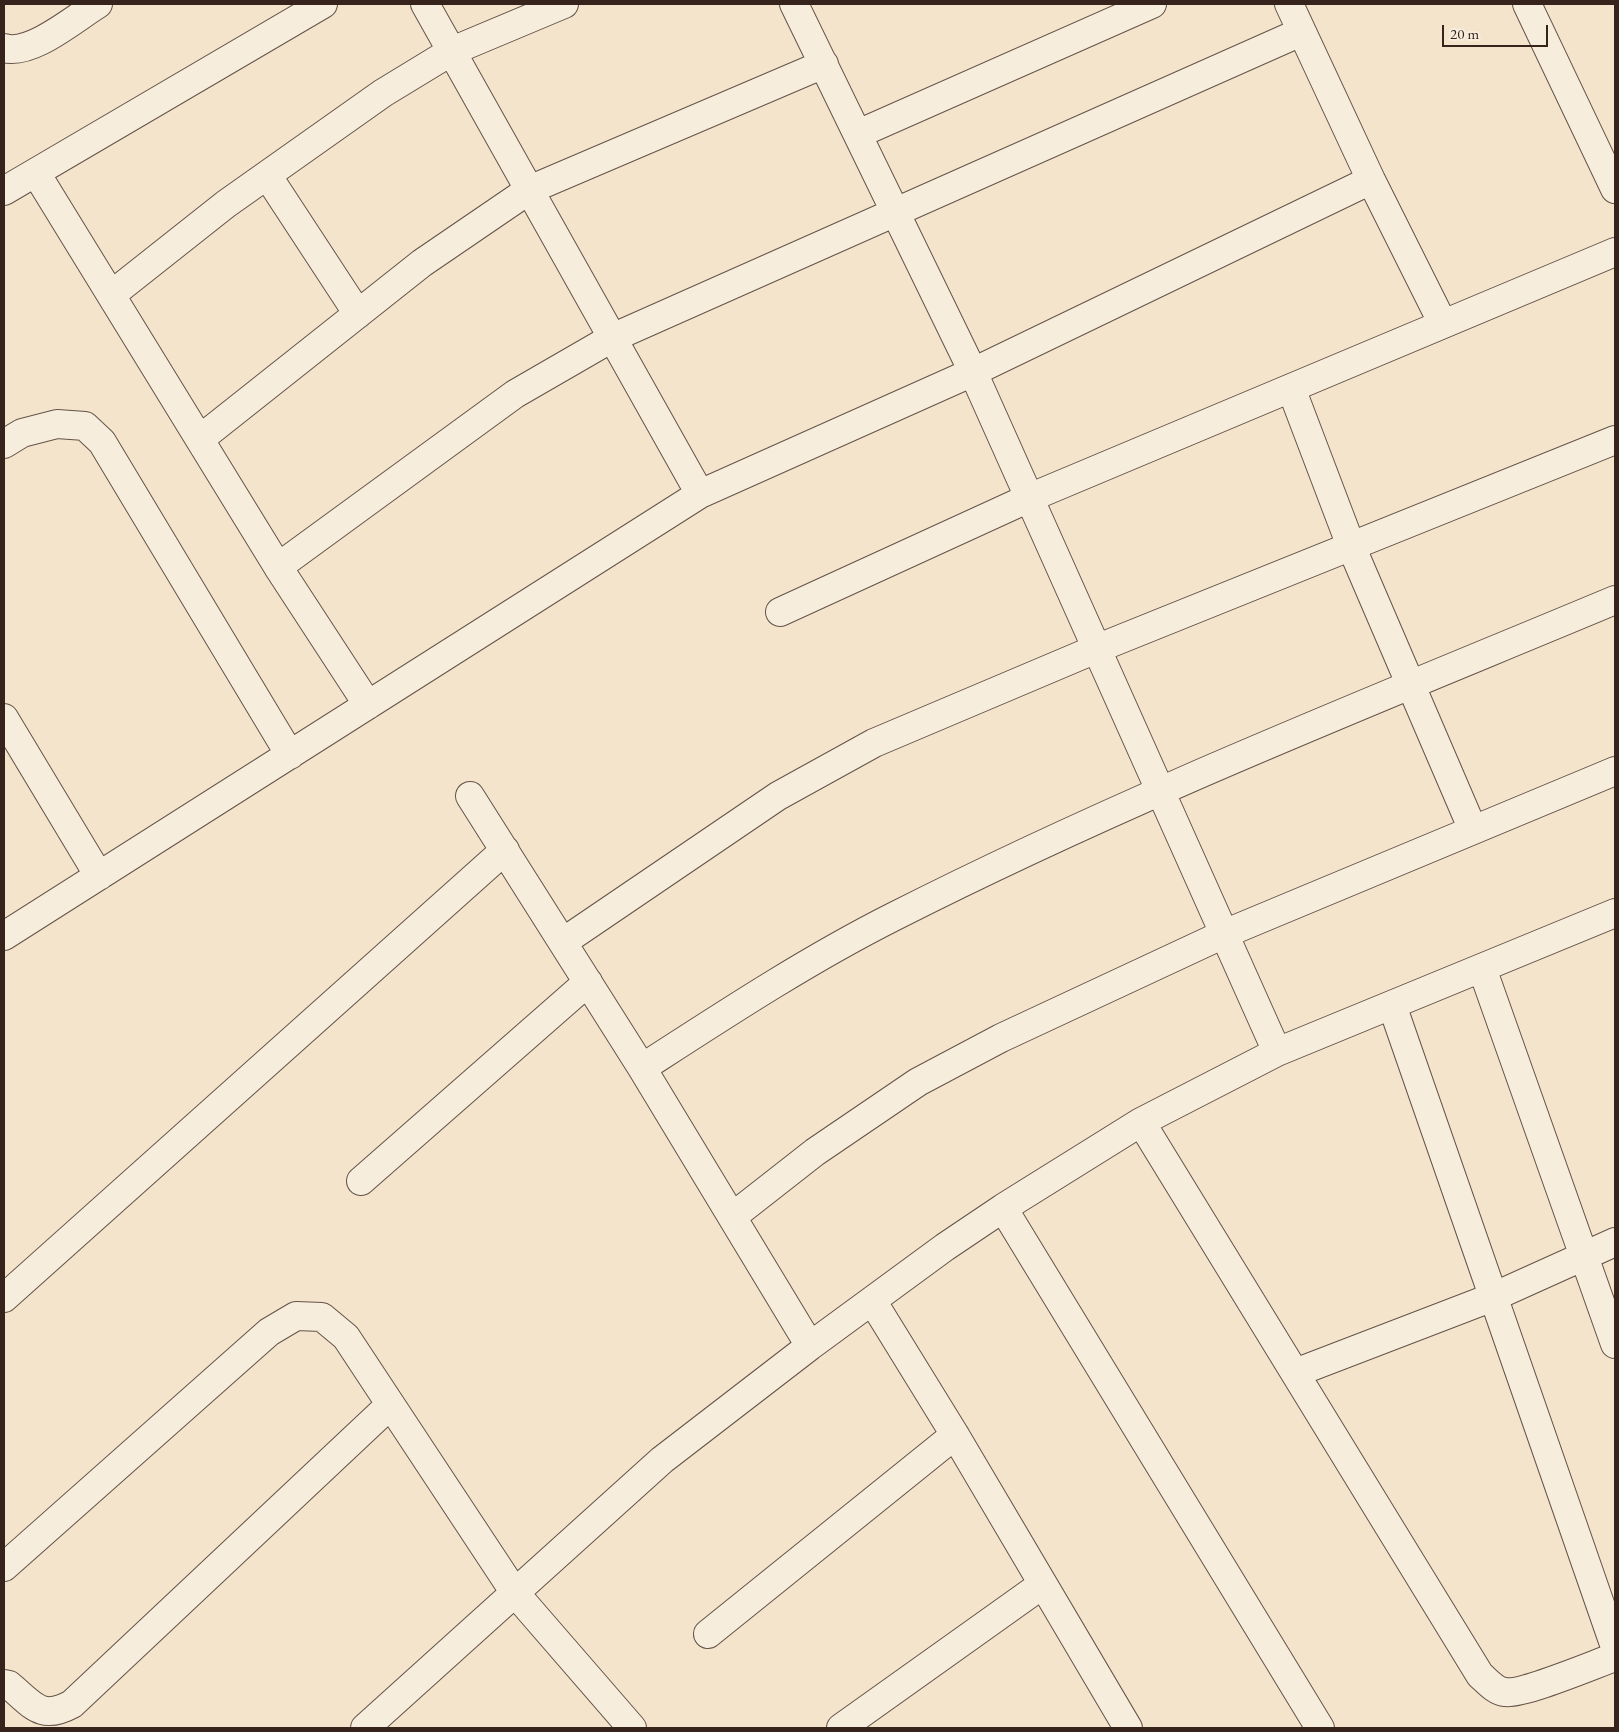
<!DOCTYPE html>
<html>
<head>
<meta charset="utf-8">
<style>
  body { margin:0 }
  #map { position:relative; width:1619px; height:1732px; overflow:hidden; background:#f3e4cb; font-family:"EB Garamond",serif }
  canvas { display:block }
  .frame { position:absolute; inset:0; border:5px solid #35231c; pointer-events:none }
  .scale { position:absolute; left:1442px; top:25px; width:106px; height:22px; box-sizing:border-box; border:2px solid #35231c; border-top:0; padding-left:6px; font-size:15px; line-height:18px; white-space:nowrap; color:#35231c; -webkit-text-stroke:4px #f7eddd; paint-order:stroke }
</style>
</head>
<body>
<div id="map">
<canvas width="1619" height="1732"></canvas>
<div class="frame"></div>
<div class="scale">20 m</div>
</div>
<script>
const c = document.querySelector('canvas').getContext('2d');
c.lineJoin = 'round';
function strokePath(path, color, width, dash) { c.strokeStyle = color; c.lineWidth = width; c.lineCap = dash ? 'butt' : 'round'; c.setLineDash(dash || []); c.stroke(path); }
const minor = new Path2D(`
  M425,4L700,494
  M794,4L973,372L1277,1052
  M1289,4L1371,180L1443,324
  M1527,4L1615,189
  M4,48C31,56 75,18 98,4
  M858,134L1152,4
  M36,173L278,567L368,705
  M267,175L358,314
  M4,191L323,4
  M111,295L226,204L383,93L452,51L564,4
  M1291,388L1351,546L1473,830
  M200,439L422,263L529,190L824,64
  M4,444L22,433L57,424L85,426L102,442L290,755
  M278,567L515,394L612,338L1301,32
  M780,612L1029,498L1615,252
  M4,718L99,876
  M470,796L642,1068L810,1346
  M4,936L700,494L973,372L1371,180
  M563,942L778,796L874,743L1096,649L1615,440
  M1482,968L1615,1344
  M1392,1005L1615,1647
  M642,1068C724,1015 806,961 893,917C1127,798 1373,701 1615,600
  M1141,1122L1480,1675C1487,1681 1495,1691 1505,1692C1522,1695 1595,1664 1615,1657
  M361,1181L588,982
  M1003,1208L1320,1728
  M732,1217L815,1152L918,1082L1001,1038L1224,934L1615,771
  M4,1298L505,850
  M873,1302L955,1435L1128,1728
  M1295,1373L1493,1297L1615,1242
  M4,1567L269,1332L296,1316L322,1317L346,1337L515,1593L632,1728
  M708,1634L955,1435
  M4,1684L9,1685C33,1705 41,1721 72,1704L390,1405
  M365,1728L662,1460L810,1346L945,1247L1003,1208L1141,1122L1277,1052L1615,913
  M841,1728L1043,1584`);
strokePath(minor, '#645348', 30);
strokePath(minor, '#f7eddd', 28);
</script>
</body>
</html>
